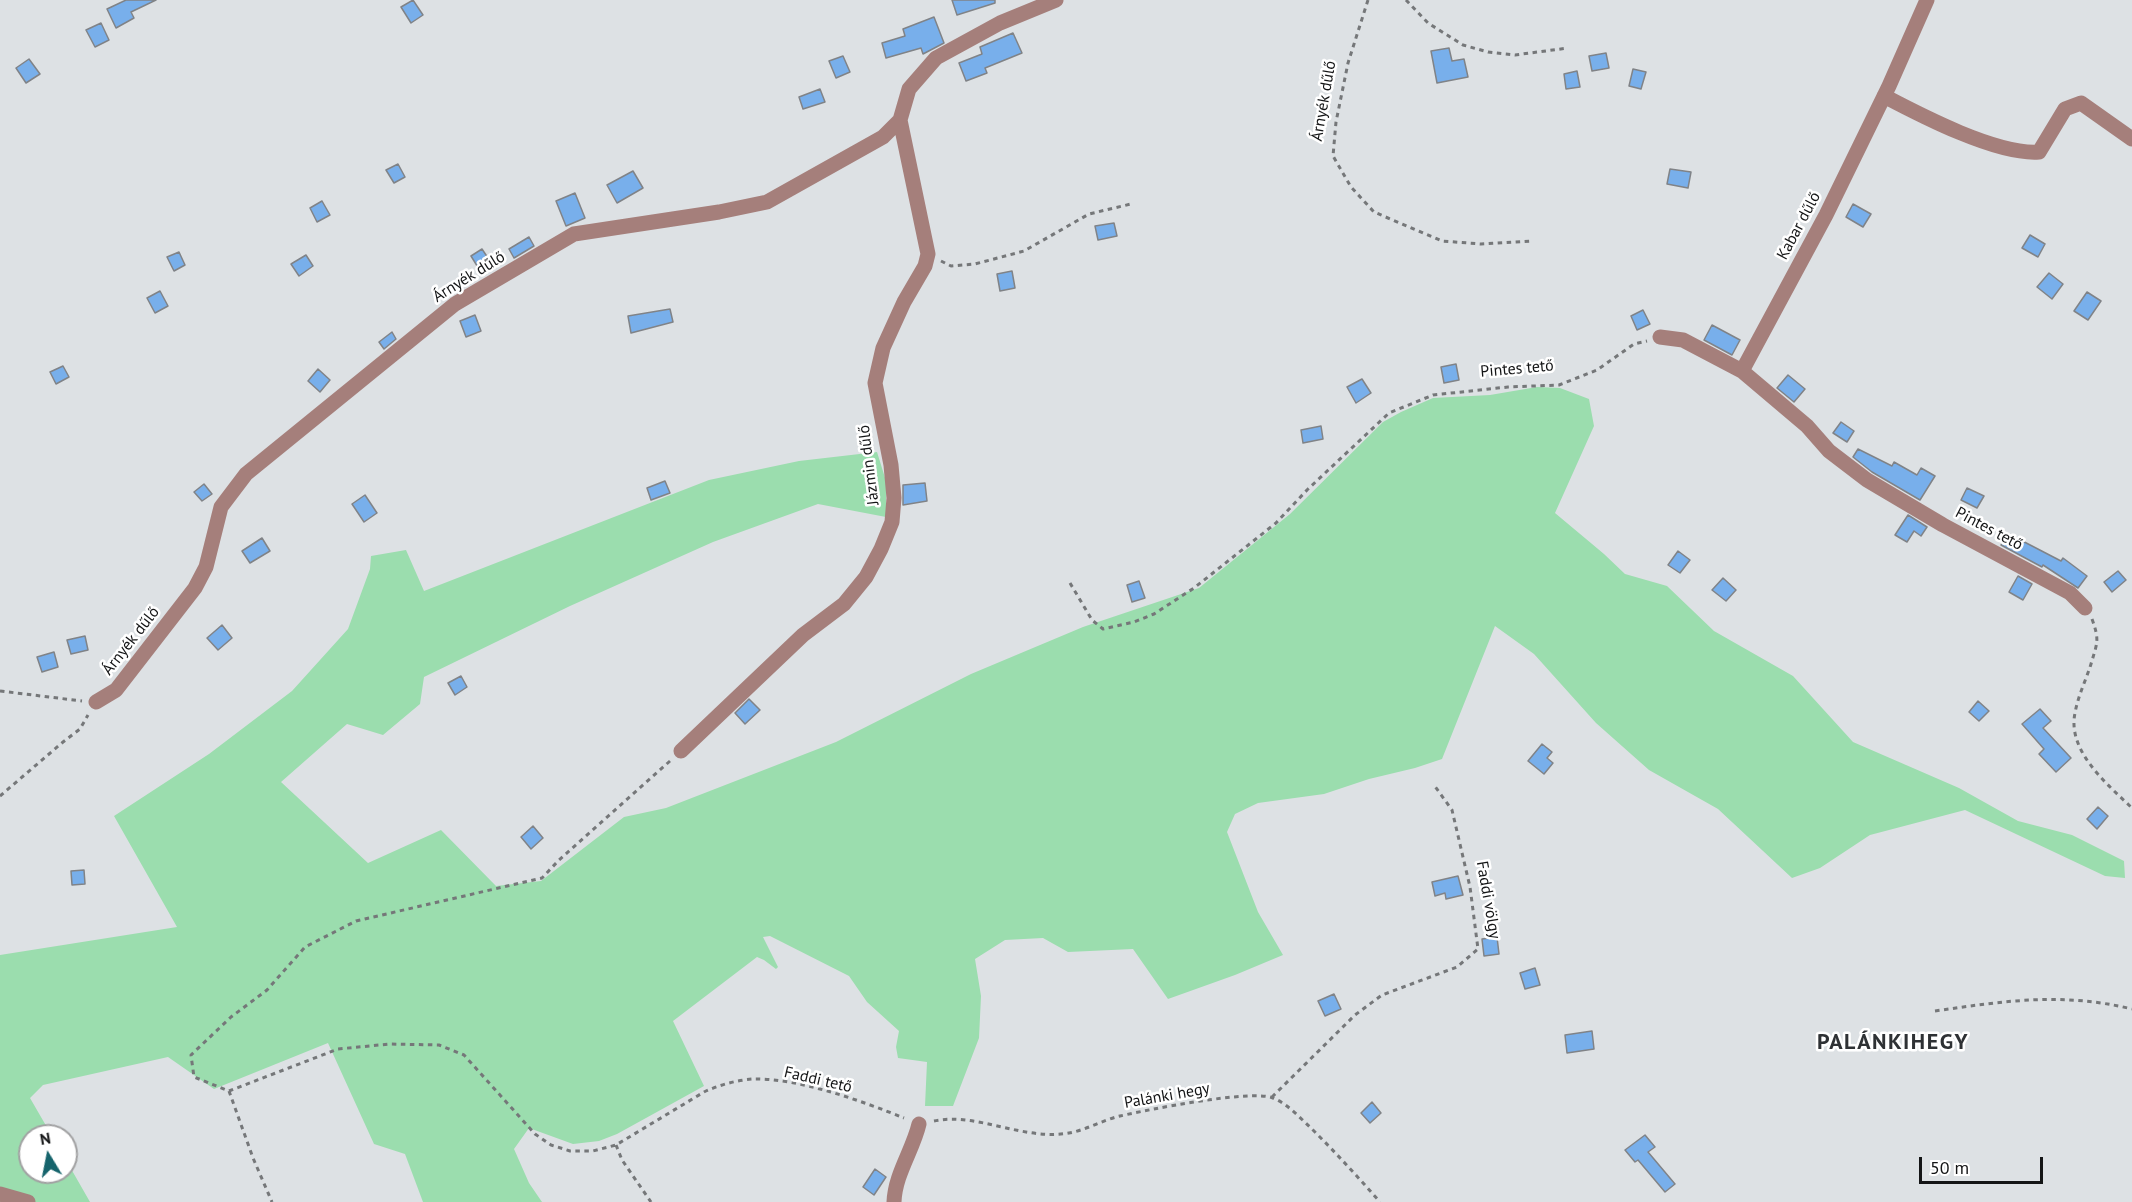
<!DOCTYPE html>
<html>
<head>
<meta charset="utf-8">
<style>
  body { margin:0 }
  #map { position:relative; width:2132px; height:1202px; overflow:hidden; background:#dde1e4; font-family:"PT Sans",sans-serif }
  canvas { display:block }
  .north { position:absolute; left:18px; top:1124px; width:60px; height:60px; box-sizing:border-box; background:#fff; border:2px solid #a1a1a2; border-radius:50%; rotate:350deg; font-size:16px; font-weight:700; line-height:24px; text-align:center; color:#141516 }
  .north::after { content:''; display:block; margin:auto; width:21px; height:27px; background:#16646c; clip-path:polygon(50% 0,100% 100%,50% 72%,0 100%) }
  .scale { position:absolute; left:1919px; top:1157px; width:124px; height:27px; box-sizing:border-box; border:3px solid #141516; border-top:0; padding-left:8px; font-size:18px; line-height:21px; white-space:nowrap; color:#141516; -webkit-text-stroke:4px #fff; paint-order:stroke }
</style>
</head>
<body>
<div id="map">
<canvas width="2132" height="1202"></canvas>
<div class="north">N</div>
<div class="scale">50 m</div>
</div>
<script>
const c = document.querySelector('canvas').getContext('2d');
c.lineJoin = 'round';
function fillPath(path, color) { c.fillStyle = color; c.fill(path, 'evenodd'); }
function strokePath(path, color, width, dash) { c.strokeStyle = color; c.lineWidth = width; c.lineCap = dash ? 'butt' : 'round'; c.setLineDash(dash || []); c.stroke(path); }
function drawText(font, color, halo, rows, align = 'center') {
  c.font = font + ' "PT Sans",sans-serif'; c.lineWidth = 5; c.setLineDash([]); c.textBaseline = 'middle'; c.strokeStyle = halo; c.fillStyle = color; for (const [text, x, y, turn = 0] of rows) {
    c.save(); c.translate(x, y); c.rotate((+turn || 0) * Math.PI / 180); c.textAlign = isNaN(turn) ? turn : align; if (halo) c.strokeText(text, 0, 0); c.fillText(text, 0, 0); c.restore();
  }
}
fillPath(new Path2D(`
  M1537,387L1560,388L1589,399L1594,426L1555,513L1604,554L1625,574L1667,586L1714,631L1793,676L1853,742L1959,788L2018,821L2072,835L2124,861L2125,878L2105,876L1965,810L1870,835L1820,868L1792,878L1718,809L1649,770L1596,723L1534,654L1495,626L1442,759L1415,768L1369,779L1324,794L1258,803L1235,814L1227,832L1258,912L1283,955L1235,975L1168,999L1133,949L1068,952L1043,938L1005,940L975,959L981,996L979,1038L953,1106H925L927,1062L898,1058L896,1047L899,1031L867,1002L849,976L770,936L763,937L778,967L776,969L764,960L757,957L673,1021L704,1086L617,1134L599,1141L573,1144L529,1128L514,1149L529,1183L542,1202H423L405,1154L374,1144L328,1043L214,1089L168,1057L43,1085L30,1098L52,1136H30V1172H66V1160L90,1202H0V955L177,927L114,816L209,754L292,691L348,629L370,569L371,556L406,550L424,591L709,480L799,461L877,452L886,481V517L818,504L713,542L570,606L424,677L420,704L383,735L347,724L281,782L368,863L441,830L496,886L541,881L624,817L666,808L836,742L971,674L1083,627L1199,588L1290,514L1383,422L1401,412L1433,398L1490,395Z`), '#9bddae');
const building = new Path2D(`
  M126,0H156L131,12L134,18L116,28L107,9Z
  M413,0L423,15L411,23L401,7Z
  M952,0H995V3L957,15Z
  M934,17L944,43L923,54L921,48L886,58L882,43L905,36L903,29Z
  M101,23L109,40L95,47L86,30Z
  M1013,33L1022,53L985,68L987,73L966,81L959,63L982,54L980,47Z
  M1449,48L1452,61L1464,59L1468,77L1437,83L1431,51Z
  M1606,53L1609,68L1592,71L1589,56Z
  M843,56L850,72L836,78L829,61Z
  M29,59L40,74L26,83L16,68Z
  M1633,69L1646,72L1641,89L1629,86Z
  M1577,71L1580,87L1566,89L1564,74Z
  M820,89L825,102L803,109L799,97Z
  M398,164L405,177L394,183L386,170Z
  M1670,169L1691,172L1688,188L1667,184Z
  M633,171L643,188L617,203L607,185Z
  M575,193L585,218L566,226L556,201Z
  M322,201L330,215L317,222L310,208Z
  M1853,204L1871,214L1863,227L1846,217Z
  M1114,223L1117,236L1098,240L1095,226Z
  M2030,235L2045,244L2038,257L2022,248Z
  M529,237L534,246L514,258L509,249Z
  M482,249L490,261L479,269L471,256Z
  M179,252L185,265L174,271L167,257Z
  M306,255L313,266L299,276L291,264Z
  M1012,271L1015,288L1000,291L997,274Z
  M2049,273L2063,284L2052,299L2037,287Z
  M160,291L168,306L155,313L147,298Z
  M2087,292L2101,301L2088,320L2074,311Z
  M670,309L673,322L631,333L628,316Z
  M1643,310L1650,324L1637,330L1631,316Z
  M475,315L481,331L466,337L460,321Z
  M1712,325L1740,340L1732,355L1704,340Z
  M392,332L396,339L384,349L379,342Z
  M1456,364L1459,380L1444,383L1441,367Z
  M63,366L69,377L56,384L50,372Z
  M318,369L330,380L320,392L308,381Z
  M1788,375L1805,389L1794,402L1777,388Z
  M1362,379L1371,393L1356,403L1347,387Z
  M1841,422L1854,431L1847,442L1833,433Z
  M1321,426L1323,439L1303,443L1301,430Z
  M1858,449L1892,466L1894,462L1917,475L1921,468L1935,476L1920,500L1872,472L1853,457Z
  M665,481L670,493L651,500L647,488Z
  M925,483L927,501L903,505V485Z
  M204,484L212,494L202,501L194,492Z
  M1967,488L1984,496L1977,508L1961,500Z
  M365,495L377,513L364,522L352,504Z
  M1908,515L1927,527L1921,536L1914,531L1907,542L1895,535Z
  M2007,533L2061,561L2063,558L2087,576L2078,588L2043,565L2042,567L2001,545Z
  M262,538L270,551L250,563L242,551Z
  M1678,551L1690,560L1680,573L1668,565Z
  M2118,571L2126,580L2112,592L2104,582Z
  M2018,576L2032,584L2023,600L2009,592Z
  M1723,578L1736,590L1726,601L1712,590Z
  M1139,581L1145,598L1132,602L1127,585Z
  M222,625L232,638L218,650L207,638Z
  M85,636L88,650L71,654L67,640Z
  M54,652L58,667L42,672L37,657Z
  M461,676L467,687L455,695L448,683Z
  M749,699L760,710L745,724L735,713Z
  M1978,701L1989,711L1979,721L1969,712Z
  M2040,709L2051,721L2043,728L2071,758L2056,772L2039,754L2044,749L2022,724Z
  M1542,744L1552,752L1547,758L1553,763L1544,774L1528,761Z
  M2098,807L2108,816L2097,829L2087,819Z
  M533,826L543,838L531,849L521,837Z
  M84,870L85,884L72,885L71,871Z
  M1458,876L1463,895L1446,899L1445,893L1435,896L1432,882Z
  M1497,937L1499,954L1484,956L1482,939Z
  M1535,968L1540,985L1525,989L1520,973Z
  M1334,994L1341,1009L1325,1016L1318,1001Z
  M1592,1031L1594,1049L1567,1053L1565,1035Z
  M1372,1102L1381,1113L1370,1123L1361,1113Z
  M1645,1135L1655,1147L1648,1152L1675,1184L1665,1192L1638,1160L1635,1162L1625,1150Z
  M875,1169L886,1177L874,1195L863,1187Z`);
fillPath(building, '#78afeb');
strokePath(building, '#808387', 1.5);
strokePath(new Path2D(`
  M1368,0L1348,63L1336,122L1333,156L1351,187L1374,212L1442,241L1481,244L1532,241
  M1406,0L1428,23L1463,45L1488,52L1515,55L1568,48
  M941,261L951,266L975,264L1024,251L1089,214L1131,204
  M1070,583L1092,620L1103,629L1134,622L1154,614L1194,588L1276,523L1307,490L1389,413L1433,395L1508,387L1559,385L1597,370L1634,344L1647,341
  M2092,619C2100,641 2097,643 2091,664C2086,680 2078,696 2075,713C2067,751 2107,784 2132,808
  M0,691L82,701
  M670,761L559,860L542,878L356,921L305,947L267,990L231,1017L191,1055L194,1077L229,1091L338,1049L390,1044L439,1045L464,1055L535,1134L551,1145L570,1151H593L616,1145L704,1092C719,1085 737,1080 753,1079C799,1078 862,1101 904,1118
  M0,796L63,742L80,729L88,715
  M1935,1011C2004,1001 2062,992 2132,1009
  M229,1091L253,1158L272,1202
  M1272,1097L1355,1015L1382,995L1457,967L1478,949L1470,887L1452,810L1434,785
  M934,1121C977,1112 1023,1141 1069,1133C1086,1130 1103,1120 1120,1116C1146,1110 1252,1089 1273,1098C1288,1104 1300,1118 1312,1129C1336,1153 1358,1177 1380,1202
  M616,1145L622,1160L651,1202`), '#757779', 3, [4.5, 4.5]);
strokePath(new Path2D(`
  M1884,96C1922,116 1997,155 2039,152L2065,109L2081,103L2132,139
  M1660,337L1683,340L1742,371L1807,426L1829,451L1867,480L1943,525L2070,593L2085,608
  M1742,371L1826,215L1889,86L1927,0
  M96,702L116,690L195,588L206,567L221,507L246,474L455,304L574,234L719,212L767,202L883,137L900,120L909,89L936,58L1000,23L1056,0
  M681,751L803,635L844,604L866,577L881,549L892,522L894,498L891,465L875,383L883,348L904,302L925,266L928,254L900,120
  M0,1194L28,1202
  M894,1202C895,1174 913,1150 919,1124`), '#a57f7b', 15);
drawText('16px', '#141516', '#fff', [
  ["Árnyék dűlő",1324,101,-80],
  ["Kabar dűlő",1799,226,-62],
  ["Árnyék dűlő",469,277,-32],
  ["Pintes tető",1517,369,-5],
  ["Jázmin dűlő",869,465,-97],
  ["Pintes tető",1989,529,28],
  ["Árnyék dűlő",131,641,-52],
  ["Faddi völgy",1488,900,80],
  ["Faddi tető",818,1080,13],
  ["Palánki hegy",1167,1096,-10]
]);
c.letterSpacing = '1.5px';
drawText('bold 22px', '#2e3134', '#fff', [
  ["PALÁNKIHEGY",1893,1043]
]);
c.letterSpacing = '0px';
</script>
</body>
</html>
